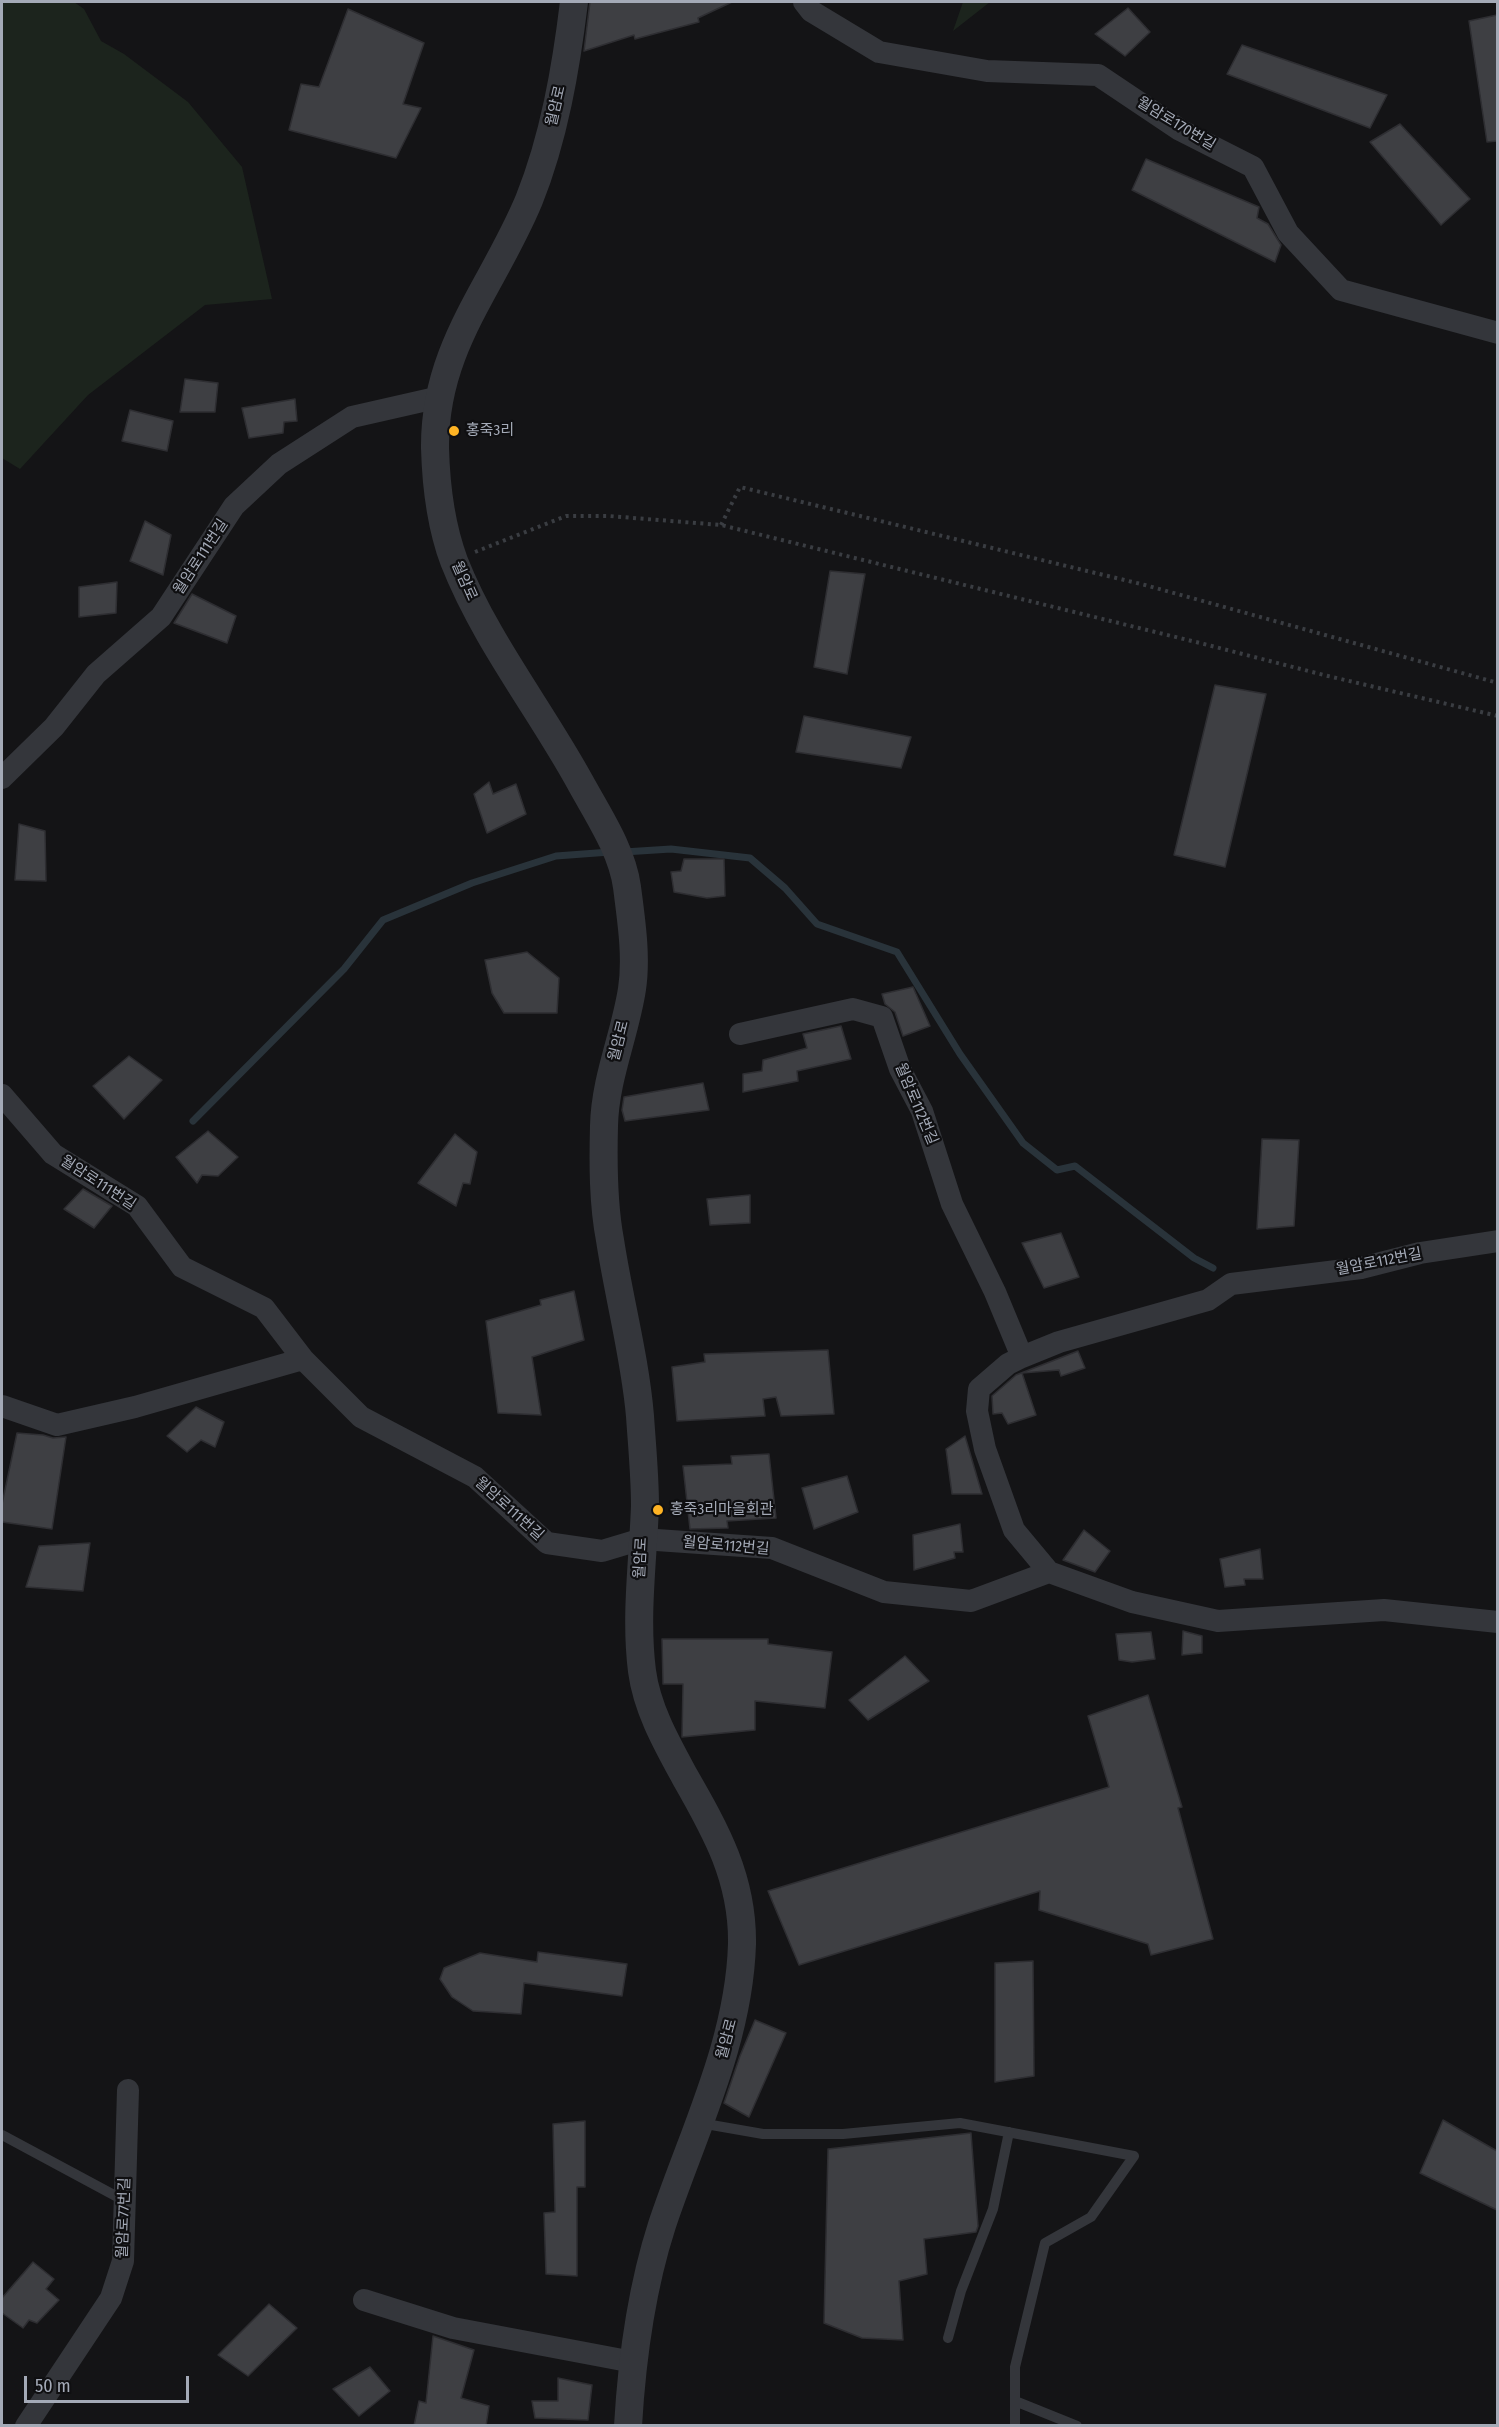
<!DOCTYPE html>
<html>
<head>
<meta charset="utf-8">
<style>
  body { margin:0 }
  #map { position:relative; width:1499px; height:2427px; overflow:hidden; background:#141416; font-family:"Fira Sans Condensed",sans-serif }
  canvas { display:block }
  .frame { position:absolute; inset:0; border:3px solid #a4aab7; pointer-events:none }
  .scale { position:absolute; left:24px; top:2376px; width:165px; height:27px; box-sizing:border-box; border:3px solid #a4aab7; border-top:0; padding-left:8px; font-size:18px; line-height:21px; white-space:nowrap; color:#a4aab7; -webkit-text-stroke:4px #0f0f11; paint-order:stroke }
</style>
</head>
<body>
<div id="map">
<canvas width="1499" height="2427"></canvas>
<div class="frame"></div>
<div class="scale">50 m</div>
</div>
<script>
const c = document.querySelector('canvas').getContext('2d');
c.lineJoin = 'round';
function fillPath(path, color) { c.fillStyle = color; c.fill(path, 'evenodd'); }
function strokePath(path, color, width, dash) { c.strokeStyle = color; c.lineWidth = width; c.lineCap = dash ? 'butt' : 'round'; c.setLineDash(dash || []); c.stroke(path); }
function drawText(font, color, halo, rows, align = 'center') {
  c.font = font + ' "Fira Sans Condensed","Noto Sans KR",sans-serif'; c.lineWidth = 4.5; c.setLineDash([]); c.textBaseline = 'middle'; c.strokeStyle = halo; c.fillStyle = color; for (const [text, x, y, turn = 0] of rows) {
    c.save(); c.translate(x, y); c.rotate((+turn || 0) * Math.PI / 180); c.textAlign = isNaN(turn) ? turn : align; if (halo) c.strokeText(text, 0, 0); c.fillText(text, 0, 0); c.restore();
  }
}
fillPath(new Path2D(`
  M2,2H74L84,9L101,41L124,54L188,102L242,167L272,299L205,305L88,395L20,469L2,458Z
  M963,2H990L953,31Z`), '#1c241d');
strokePath(new Path2D(`
  M624,852L671,849L750,858L785,888L817,924L897,952L960,1054L1023,1143L1057,1170L1075,1166L1194,1258L1213,1268
  M193,1121L344,969L383,920L472,883L556,856L610,852`), '#29333a', 7);
const building = new Path2D(`
  M590,2H732L698,18L699,22L635,39L634,35L584,51Z
  M1128,8L1150,32L1125,56L1095,34Z
  M348,9L424,43L403,104L421,108L396,158L289,130L301,84L319,87Z
  M1497,15V141L1487,142L1469,21Z
  M1242,45L1387,95L1370,128L1227,74Z
  M1400,124L1470,199L1441,225L1370,142Z
  M1146,159L1259,207L1257,218L1268,224L1281,245L1275,262L1132,190Z
  M185,379L218,383L215,412H180Z
  M295,399L297,421L284,422L283,433L249,438L242,408Z
  M130,410L173,421L167,451L122,441Z
  M145,521L171,535L163,575L130,561Z
  M830,571L865,574L847,674L814,667Z
  M117,582L116,613L79,617V587Z
  M192,594L236,616L227,643L174,623Z
  M1215,685L1266,694L1225,867L1174,855Z
  M804,716L911,737L901,768L796,752Z
  M489,782L493,794L516,784L526,814L487,833L474,794Z
  M19,824L45,831L46,881L15,880Z
  M684,859H724L725,896L707,898L674,892L671,872L681,871Z
  M527,952L559,978L557,1013H504L492,993L485,960Z
  M913,987L930,1026L903,1036L895,1012L885,1004L882,994Z
  M841,1026L851,1059L797,1071L798,1081L743,1092V1074L762,1071L763,1060L807,1048L803,1034Z
  M129,1056L162,1080L124,1119L93,1086Z
  M703,1083L709,1110L625,1121L622,1110L624,1097Z
  M208,1131L238,1157L218,1176L202,1175L197,1183L176,1157Z
  M455,1134L477,1152L470,1184L463,1183L456,1206L418,1183Z
  M1262,1139L1299,1140L1294,1226L1257,1229Z
  M83,1189L112,1206L94,1228L64,1209Z
  M750,1195V1223L710,1225L707,1199Z
  M1061,1233L1079,1277L1044,1288L1022,1243Z
  M574,1291L584,1340L532,1357L541,1415L498,1413L486,1321L541,1305L540,1300Z
  M828,1350L834,1414L781,1416L776,1397L763,1399L765,1416L677,1421L672,1367L705,1362L704,1354Z
  M1078,1351L1085,1368L1061,1376L1059,1370L1022,1373L1036,1415L1008,1424L1002,1413L993,1414L992,1396L1016,1375Z
  M196,1407L224,1422L215,1447L201,1440L187,1452L167,1436Z
  M17,1433L43,1435L53,1438L66,1437L52,1529L2,1522V1504Z
  M965,1436L982,1494H952L946,1449Z
  M769,1454L776,1518L727,1521L728,1528L690,1529L683,1466L732,1464L731,1456Z
  M847,1476L858,1512L814,1529L802,1488Z
  M960,1524L963,1552H954L955,1558L914,1570L913,1535Z
  M1084,1530L1110,1551L1095,1572L1063,1560Z
  M90,1543L83,1591L26,1587L39,1546Z
  M1260,1549L1263,1579H1244L1245,1585L1225,1587L1220,1559Z
  M1183,1631L1202,1636V1653L1182,1655Z
  M1151,1632L1155,1659L1132,1662L1119,1660L1116,1634Z
  M662,1639H768V1644L832,1652L825,1708L755,1701V1730L682,1737L683,1684H663Z
  M905,1656L929,1681L868,1720L849,1700Z
  M1148,1695L1182,1807L1178,1808L1213,1939L1151,1955L1148,1944L1039,1910L1040,1891L799,1965L768,1891L1109,1787L1088,1716Z
  M538,1952L627,1964L622,1996L524,1983L521,2014L473,2011L452,1997L440,1979L444,1968L480,1953L537,1962Z
  M1033,1961L1034,2076L995,2082V1963Z
  M755,2020L786,2033L749,2117L724,2103L740,2056Z
  M1443,2120L1497,2151V2210L1420,2173Z
  M585,2121V2187H577V2276L546,2274L544,2213L555,2212L553,2124Z
  M971,2133L978,2226L976,2232L924,2239L927,2274L899,2281L903,2340L862,2338L824,2323L828,2149Z
  M33,2262L54,2279L46,2289L59,2300L37,2323L29,2320L23,2328L2,2313V2298Z
  M269,2304L297,2328L248,2376L218,2355Z
  M433,2336L474,2350L461,2398L489,2406L486,2426H414L419,2401L426,2403Z
  M370,2367L390,2391L359,2416L333,2389Z
  M558,2378L592,2385L588,2420L535,2418L532,2401H558Z`);
fillPath(building, '#3e3f43');
strokePath(building, '#2e2e32', 1.5);
strokePath(new Path2D(`
  M721,525L740,487L1145,585L1498,683
  M475,552L566,516H609L721,525L1204,644L1328,676L1498,716`), '#3a3d42', 4, [3, 4.5]);
strokePath(new Path2D(`
  M700,2123L763,2134H843L960,2123L1134,2156L1091,2217L1045,2243L1015,2367V2426
  M2,2135L125,2201
  M948,2338L961,2291L993,2209L1009,2132
  M1015,2401L1077,2426`), '#34363b', 10);
strokePath(new Path2D(`
  M804,2L811,11L879,52L987,71L1098,75L1180,130L1253,167L1288,233L1341,290L1498,333
  M2,778L54,727L96,674L161,617L234,506L279,464L352,417L440,397
  M740,1034L853,1009L882,1017L900,1069L922,1111L952,1204L995,1292L1022,1357
  M2,1095L53,1154L137,1206L182,1267L264,1308L303,1359L361,1417L475,1477L547,1543L602,1551L642,1539L772,1548L884,1592L971,1601L1049,1572L1132,1602L1218,1621L1384,1610L1498,1622
  M2,1406L57,1425L135,1407L303,1359
  M1049,1572L1014,1530L985,1449L977,1411L979,1389L1008,1364L1022,1357L1059,1342L1208,1300L1231,1284L1361,1268L1420,1253L1498,1241
  M364,2300L453,2328L633,2362
  M26,2426L111,2298L123,2261L128,2090`), '#34363b', 22);
strokePath(new Path2D(`
  M574,2C566,68 554,138 529,200C493,287 434,347 435,448C436,485 441,526 454,561C485,640 540,709 580,782C598,815 622,850 627,887C631,919 637,956 632,989C625,1035 605,1078 604,1126C603,1164 603,1203 610,1240C619,1299 635,1357 640,1416C642,1446 645,1476 645,1506C643,1561 635,1616 642,1671C647,1709 667,1744 685,1777C716,1831 743,1879 742,1944C739,2043 693,2132 662,2225C641,2290 632,2357 628,2426`), '#34363b', 28);
for (const [x, y, r, color] of [
  [454,431,6,"#feb324"],
  [658,1510,6,"#feb324"]
]) { const dot = new Path2D(); dot.arc(x, y, r, 0, 2 * Math.PI); c.fillStyle = color; c.fill(dot); strokePath(dot, '#0f0f11', 2); }
drawText('15px', '#a4aab7', '#0f0f11', [
  ["월암로",556,106,-77],
  ["월암로170번길",1176,124,31],
  ["월암로111번길",201,557,-57],
  ["월암로",464,581,66],
  ["월암로",619,1041,-76],
  ["월암로112번길",916,1104,67],
  ["월암로111번길",98,1183,33],
  ["월암로112번길",1379,1262,-11],
  ["월암로111번길",509,1509,42],
  ["월암로112번길",726,1546,5],
  ["월암로",641,1558,-87],
  ["월암로",727,2039,-75],
  ["월암로77번길",124,2218,-88]
]);
drawText('15px', '#a4aab7', '#0f0f11', [
  ["홍죽3리",466,431],
  ["홍죽3리마을회관",670,1510]
], 'left');
</script>
</body>
</html>
